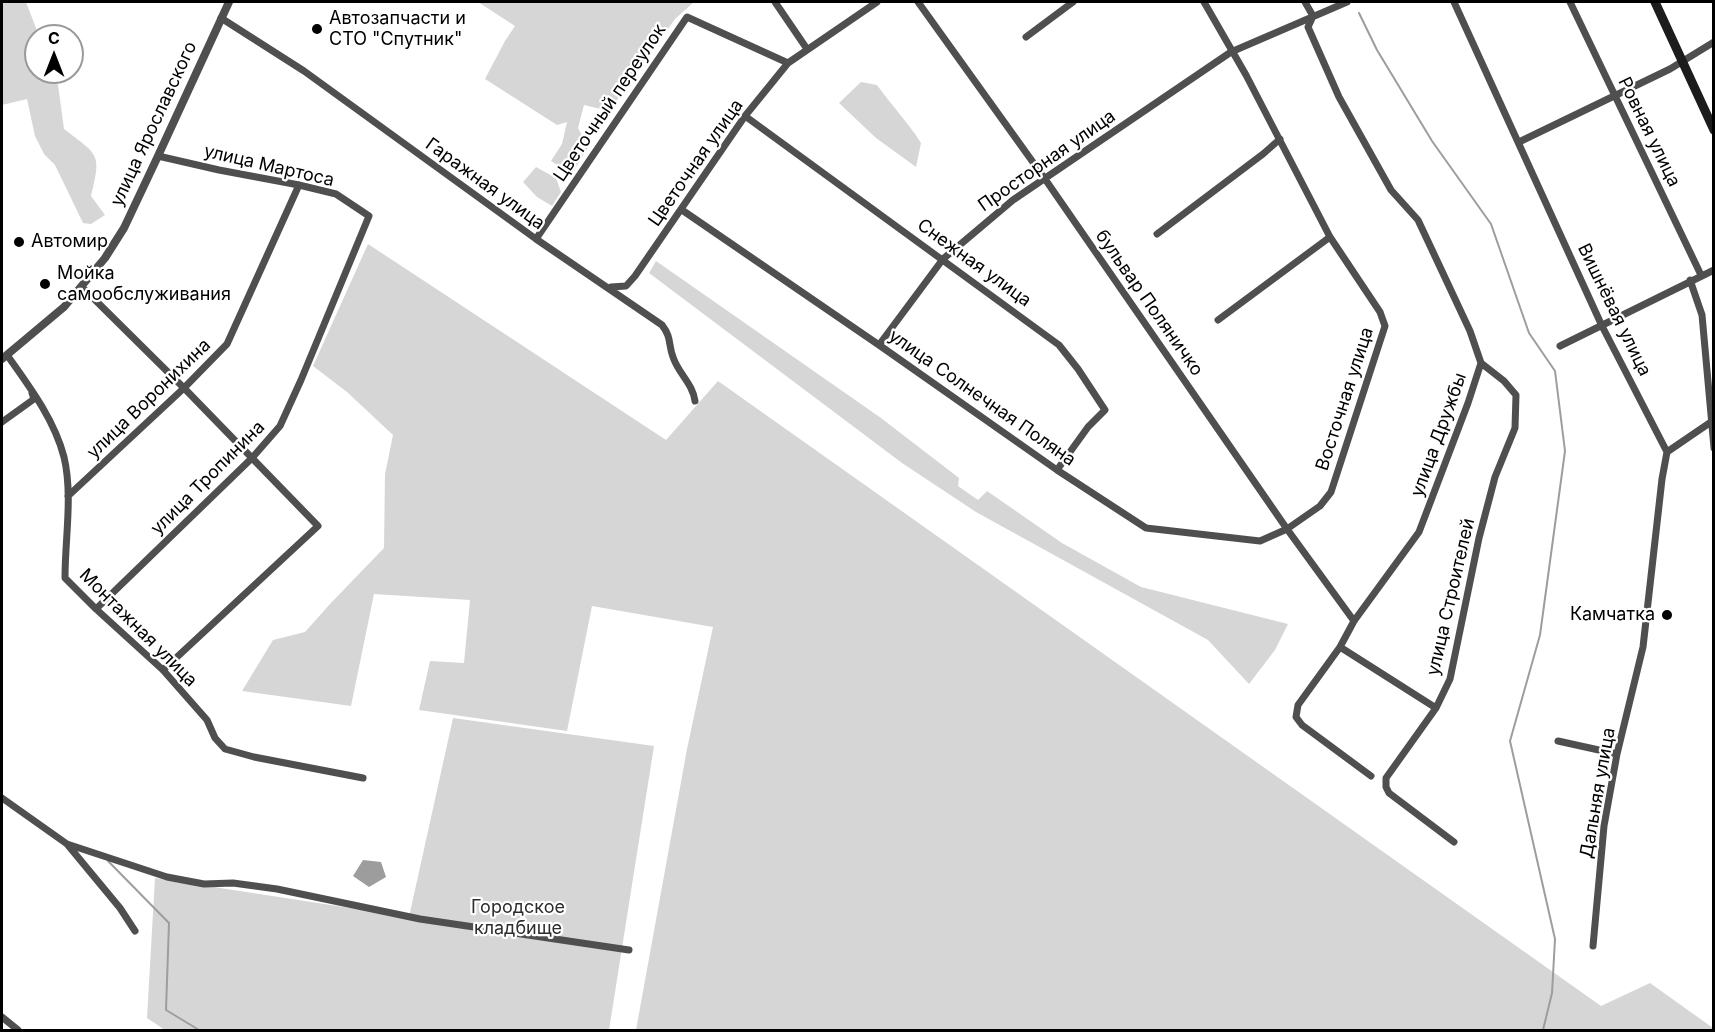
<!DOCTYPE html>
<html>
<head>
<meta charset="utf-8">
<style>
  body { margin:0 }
  #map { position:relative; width:1715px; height:1032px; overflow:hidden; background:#fff; font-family:Inter,sans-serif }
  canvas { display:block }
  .frame { position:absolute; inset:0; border:3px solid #000; pointer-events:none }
  .north { position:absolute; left:24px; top:24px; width:60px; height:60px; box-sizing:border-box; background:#fff; border:2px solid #999; border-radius:50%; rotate:0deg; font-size:16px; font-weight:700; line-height:24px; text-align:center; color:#000 }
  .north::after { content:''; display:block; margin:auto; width:21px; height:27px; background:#000; clip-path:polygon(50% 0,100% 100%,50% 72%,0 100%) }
</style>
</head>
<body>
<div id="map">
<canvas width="1715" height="1032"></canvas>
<div class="frame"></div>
<div class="north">С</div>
</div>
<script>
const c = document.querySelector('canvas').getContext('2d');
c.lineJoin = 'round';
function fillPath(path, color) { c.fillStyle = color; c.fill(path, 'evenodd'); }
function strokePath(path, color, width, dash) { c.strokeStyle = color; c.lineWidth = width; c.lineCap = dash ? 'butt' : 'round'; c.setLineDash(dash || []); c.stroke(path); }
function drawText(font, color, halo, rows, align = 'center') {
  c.font = font + ' Inter,sans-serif'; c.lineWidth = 4.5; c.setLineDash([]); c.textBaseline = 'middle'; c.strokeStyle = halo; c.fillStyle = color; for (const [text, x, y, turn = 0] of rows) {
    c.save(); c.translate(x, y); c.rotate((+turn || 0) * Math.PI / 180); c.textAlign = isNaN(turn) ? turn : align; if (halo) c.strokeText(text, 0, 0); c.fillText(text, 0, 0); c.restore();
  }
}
fillPath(new Path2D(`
  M2,2H26L39,36H36V72H53L58,85L64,129C98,155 102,153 91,196L105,215L91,224L83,223L55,165L44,154L35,136L27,99L2,105Z
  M478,2H694L675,19L609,111L584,105L578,128L588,147L572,174L551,161L562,144L567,122L557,125L485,79L505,41L515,26Z
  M861,82L877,85C891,105 908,122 921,143L916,167L876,138L839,103Z
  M536,167L556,178L561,192L552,206L537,197L523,182Z
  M368,244L666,440L718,381L1601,1006L1650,983L1713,1028V1030H636L687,749L713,627L592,606L567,731L419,710L430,661L464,663L470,600L374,594L351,706L242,691L273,640L305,632L330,604L384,548L385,474L393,435L347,392L313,366Z
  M656,261L881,418L959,478L958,486L978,500L987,491L1062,543L1141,587L1288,624L1275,650L1249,684L1208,640L976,512L902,463L649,273Z
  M453,718L654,746L609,1030H165L147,1018L155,878L409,917Z`), '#d6d6d6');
fillPath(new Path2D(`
  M363,860L381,862L386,877L369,887L353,876Z`), '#9d9d9d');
strokePath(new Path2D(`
  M1359,13L1377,50L1432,141L1491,224L1529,333L1555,371L1565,451L1540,635L1510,741L1555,939L1552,993L1543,1030
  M108,861L169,923L166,1010L199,1030`), '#9d9d9d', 2);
strokePath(new Path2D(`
  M775,2L807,49
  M918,2L1045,179L1287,529L1354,621
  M1305,2L1313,16L1308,27L1339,97L1391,190L1418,220L1470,331L1481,363L1468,403L1419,532L1354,621L1340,647L1298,705L1296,717L1302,725L1371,776
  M1454,2L1602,326L1667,452L1662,479L1643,647L1617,754L1604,826L1593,946
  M1570,2L1701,275
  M221,18L304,71L536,239L662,325C672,338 668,344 673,357C678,373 693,384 695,401
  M1026,37L1073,2
  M745,116L1059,345L1078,369L1105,410L1088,427L1057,470
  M1519,142L1670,69L1714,42
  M682,210L879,345L1057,470L1146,528L1260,541L1287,529L1320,506L1331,492L1385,326L1380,312L1330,237L1246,75L1204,2
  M1157,234L1263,154L1280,139
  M536,239L687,17L788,63
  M1690,280L1702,315L1714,448
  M82,287L184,388L318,526L163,670
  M611,287L626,286L635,276L745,116L788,63L877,2
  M1218,320L1330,237
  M879,345L943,259L1013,200L1231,52L1347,2
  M1560,346L1714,270
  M7,355C29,386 54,419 64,457C73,495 65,538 65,578L96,609L163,670L207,720L215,738L225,749L254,757L363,778
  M2,422L34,399L32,393
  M1667,452L1714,420
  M68,496L184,388L227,344L299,185
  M96,609L252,458L280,426L301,380L369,216L336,194L299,185L219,170L158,156
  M1340,647L1436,708
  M1558,741L1617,754
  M2,798L67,844L120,908L135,931
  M1454,842L1389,793L1386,787V778L1436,708L1450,679L1479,538L1495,477L1515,428L1516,395L1504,381L1481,363
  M67,844L167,877L204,884L233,883L277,889L420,919L629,950
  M2,1017L18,1030`), '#4f4f4f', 7);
strokePath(new Path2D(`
  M2,359L64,307L105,258L124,228L158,156L229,2`), '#4f4f4f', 8);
strokePath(new Path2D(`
  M1655,2L1714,130`), '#1c1c1c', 9);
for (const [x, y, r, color] of [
  [317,29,6,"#000"],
  [19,242,6,"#000"],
  [45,284,6,"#000"],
  [1667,615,6,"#000"]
]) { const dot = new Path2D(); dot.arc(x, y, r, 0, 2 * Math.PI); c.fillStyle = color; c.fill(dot); strokePath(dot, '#fff', 2); }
drawText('18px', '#000', '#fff', [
  ["Автозапчасти и",329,19],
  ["СТО \"Спутник\"",329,40],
  ["Автомир",31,242],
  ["Мойка",57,274],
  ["самообслуживания",57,295],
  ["Камчатка",1655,615,"right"]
], 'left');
drawText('18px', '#000', '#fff', [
  ["Цветочный переулок",610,103,-56],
  ["улица Ярославского",154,124,-65],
  ["Ровная улица",1649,132,64],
  ["Просторная улица",1047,161,-35],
  ["Цветочная улица",696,163,-55],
  ["улица Мартоса",269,166,13],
  ["Гаражная улица",485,184,36],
  ["Снежная улица",974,263,36],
  ["бульвар Поляничко",1149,303,55],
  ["Вишнёвая улица",1614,310,64],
  ["улица Солнечная Поляна",982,398,35],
  ["улица Воронихина",149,399,-44],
  ["Восточная улица",1345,399,-72],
  ["улица Дружбы",1439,435,-70],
  ["улица Тропинина",208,478,-45],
  ["улица Строителей",1451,597,-77],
  ["Монтажная улица",138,628,45],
  ["Дальняя улица",1598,793,-80]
]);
drawText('18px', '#2d2d2d', '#fff', [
  ["Городское",518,908],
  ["кладбище",518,929]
]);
</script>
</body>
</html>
